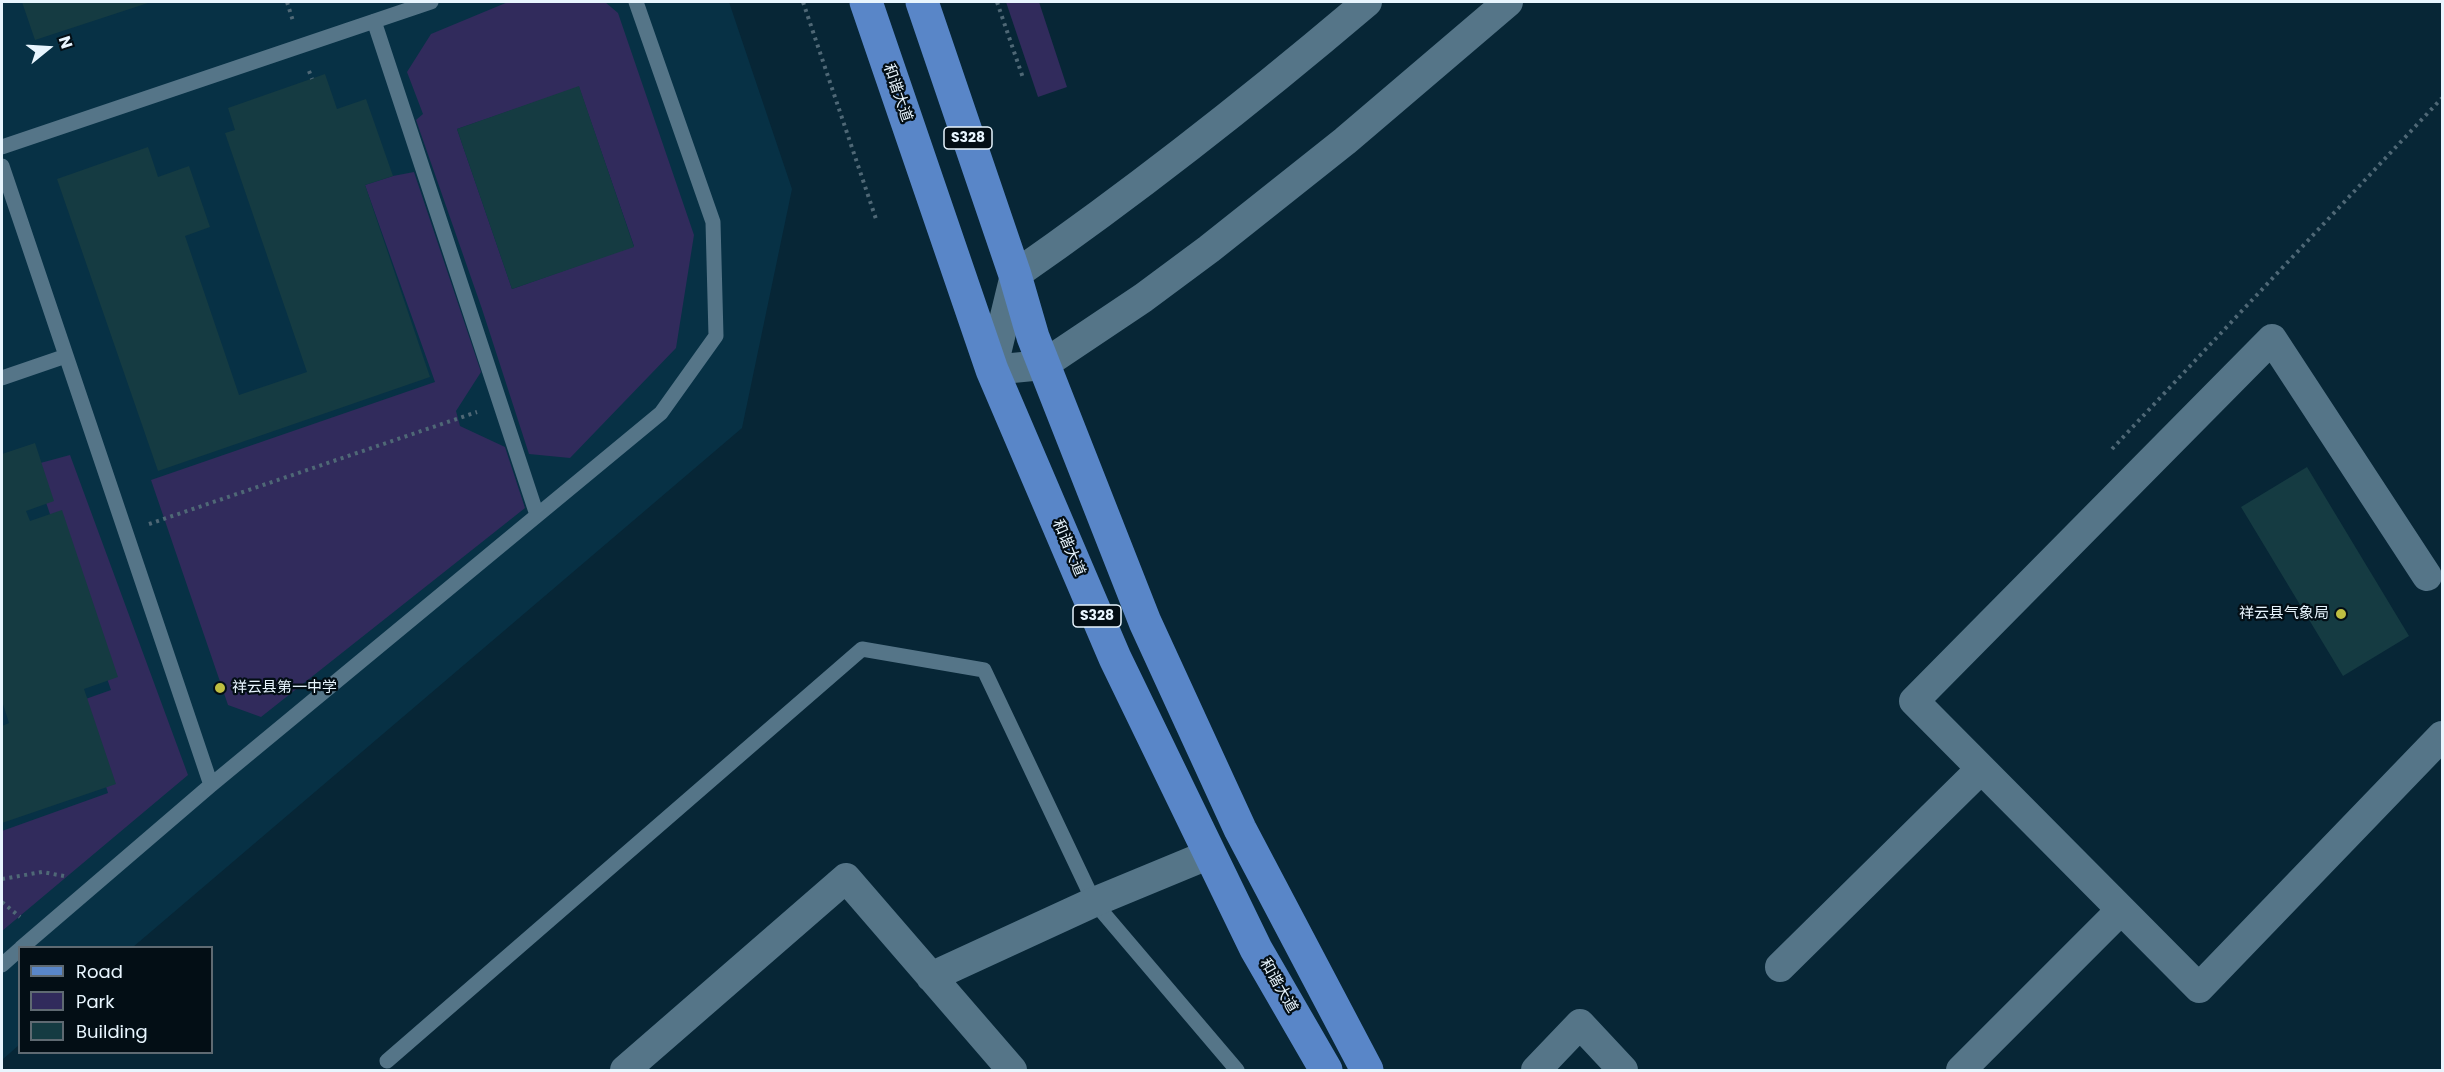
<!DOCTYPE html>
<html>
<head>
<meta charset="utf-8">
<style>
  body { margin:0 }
  #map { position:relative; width:2444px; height:1072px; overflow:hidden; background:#072636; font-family:Poppins,sans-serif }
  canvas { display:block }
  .frame { position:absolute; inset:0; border:3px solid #e8f5fe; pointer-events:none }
  .legend { position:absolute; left:18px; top:946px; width:195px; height:108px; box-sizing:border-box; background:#030e15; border:2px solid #5f6a72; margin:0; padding:8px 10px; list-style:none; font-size:18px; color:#e8f5fe }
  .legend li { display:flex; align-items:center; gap:12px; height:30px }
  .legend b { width:30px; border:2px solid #5f6a72 }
  .north { position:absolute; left:18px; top:18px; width:60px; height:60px; -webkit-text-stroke:4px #030e15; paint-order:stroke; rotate:72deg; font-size:16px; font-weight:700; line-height:24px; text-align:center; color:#e8f5fe }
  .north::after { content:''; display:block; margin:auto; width:21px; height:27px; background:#e8f5fe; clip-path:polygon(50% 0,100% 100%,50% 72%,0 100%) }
</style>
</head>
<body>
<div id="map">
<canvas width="2444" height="1072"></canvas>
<div class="frame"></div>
<ul class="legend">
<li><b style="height:8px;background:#5986c8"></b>Road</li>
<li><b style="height:16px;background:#312b5c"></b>Park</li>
<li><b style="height:16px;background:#153b42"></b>Building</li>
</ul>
<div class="north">N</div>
</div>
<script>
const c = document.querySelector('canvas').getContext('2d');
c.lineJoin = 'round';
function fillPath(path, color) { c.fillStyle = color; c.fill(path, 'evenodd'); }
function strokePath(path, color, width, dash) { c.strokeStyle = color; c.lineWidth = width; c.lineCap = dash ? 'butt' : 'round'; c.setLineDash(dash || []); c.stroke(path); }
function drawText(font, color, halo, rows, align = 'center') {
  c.font = font + ' Poppins,"Noto Sans SC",sans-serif'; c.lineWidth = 4.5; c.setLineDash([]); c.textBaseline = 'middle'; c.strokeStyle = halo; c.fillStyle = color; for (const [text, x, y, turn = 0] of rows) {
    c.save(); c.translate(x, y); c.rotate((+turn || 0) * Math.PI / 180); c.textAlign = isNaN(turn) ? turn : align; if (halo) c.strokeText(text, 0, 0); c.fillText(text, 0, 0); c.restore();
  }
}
fillPath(new Path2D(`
  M2,2H729L792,189L742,428L133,947L20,948L19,1045L2,1060Z`), '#073145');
fillPath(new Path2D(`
  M508,2H605L618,13L694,235L676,348L570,458L529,454L482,309L416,120L423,114L407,72L431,34ZM579,87L634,246L512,289L457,129Z
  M1006,2H1039L1067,87L1038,97Z
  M414,172L481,372L456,411L460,426L505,447L525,508L261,717L228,705L151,480L435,382L365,185L393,176Z
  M70,455L188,775L2,931V831L108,793L80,701L111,690L33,465Z`), '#312b5c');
fillPath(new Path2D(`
  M22,2H151L35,40Z
  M325,74L337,109L366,99L393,176L365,185L430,377L158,471L57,179L148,147L158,177L189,166L210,227L185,236L239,395L307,372L225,133L235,130L228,108Z
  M579,86L634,247L512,289L457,129Z
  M35,443L54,501L26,511L30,521L62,510L118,677L84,689L116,784L2,823V726L9,723L2,701V454Z
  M2307,467L2409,636L2343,676L2241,507Z`), '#153b42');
strokePath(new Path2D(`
  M287,2L293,21
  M803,2L877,222
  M997,2L1023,78
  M309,71L312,79
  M2112,449L2442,98
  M149,524L477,412
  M2,879L42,872L64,876
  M2,902L20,917`), '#4f6876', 4, [3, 4.5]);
strokePath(new Path2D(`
  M374,21L537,515
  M2,147L431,2
  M2,166L211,785
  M2,378L66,356
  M21,948L211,785L661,413L716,336L713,222L636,2
  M2,965L20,949
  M387,1061L862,649L984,670L1094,902L1237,1070`), '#557588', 15);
strokePath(new Path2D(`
  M1367,2C1254,98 1137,190 1015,275L992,370L1043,365L1143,298L1209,249L1345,141L1508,2
  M2427,576L2272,339L1914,701L2199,988L2442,736
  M1780,967L1981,769
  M931,977L1094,902L1210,854
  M625,1070L846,878L1012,1070
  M1536,1070L1580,1024L1623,1070
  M1961,1070L2121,910`), '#557588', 30);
strokePath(new Path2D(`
  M866,2L992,370L1115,658L1256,949L1326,1070
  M922,2L1015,275L1033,337L1145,622L1240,829L1367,1070`), '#5986c8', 33);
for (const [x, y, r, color] of [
  [2341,614,6,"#bfbe41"],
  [220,688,6,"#bfbe41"]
]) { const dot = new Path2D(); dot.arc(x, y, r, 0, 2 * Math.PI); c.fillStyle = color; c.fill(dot); strokePath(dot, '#030e15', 2); }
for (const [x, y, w] of [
  [968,138,48],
  [1097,616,48]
]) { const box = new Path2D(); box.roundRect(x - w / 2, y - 11, w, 22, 4.5); c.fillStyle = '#030e15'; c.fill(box); strokePath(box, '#e8f5fe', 1.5); }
drawText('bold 14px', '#e8f5fe', null, [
  ["S328",968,138],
  ["S328",1097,616]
]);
drawText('15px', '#e8f5fe', '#030e15', [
  ["和谐大道",897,93,71],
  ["和谐大道",1068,548,67],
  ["和谐大道",1278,986,60]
]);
drawText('15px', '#e8f5fe', '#030e15', [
  ["祥云县气象局",2329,614],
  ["祥云县第一中学",232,688,"left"]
], 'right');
</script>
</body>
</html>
